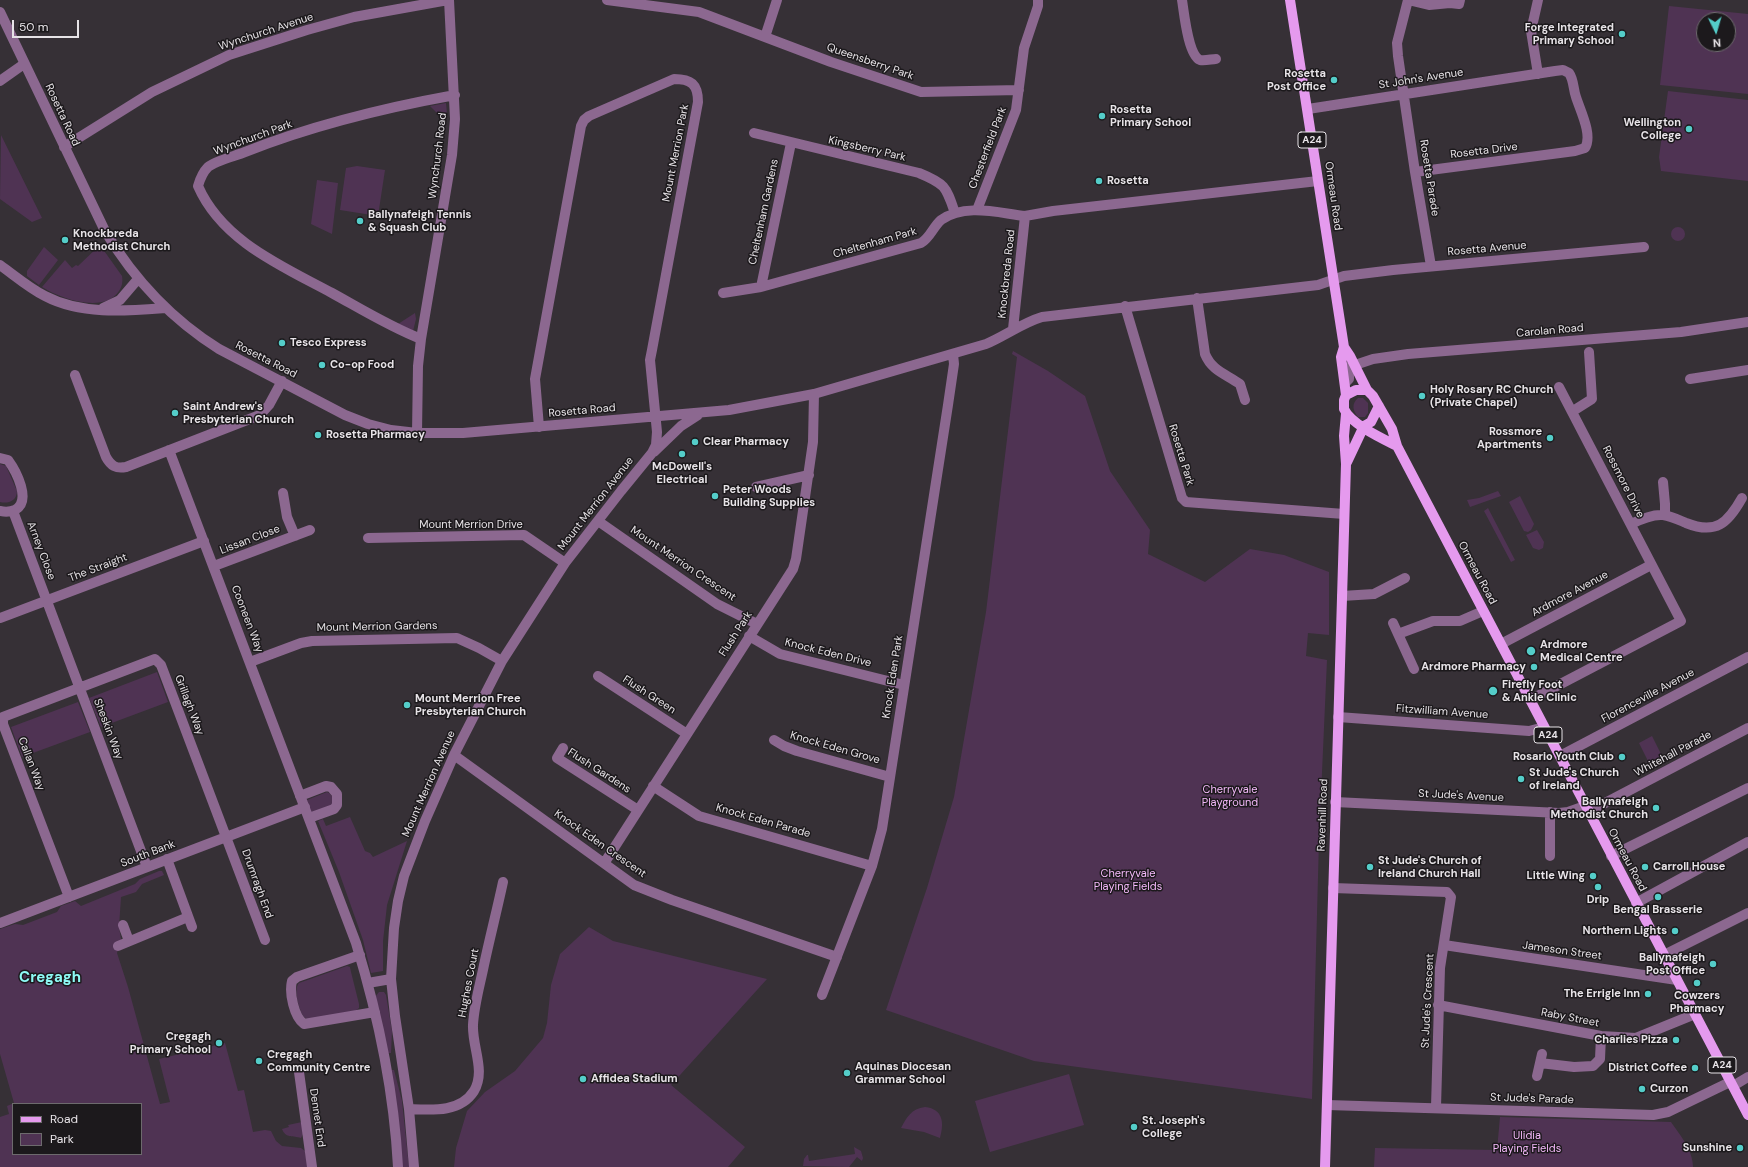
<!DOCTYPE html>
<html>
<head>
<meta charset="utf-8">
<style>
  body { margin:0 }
  #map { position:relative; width:1748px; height:1167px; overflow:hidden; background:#363036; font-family:"DM Sans",sans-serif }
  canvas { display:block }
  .legend { position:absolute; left:12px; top:1103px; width:130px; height:52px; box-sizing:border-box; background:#1c191c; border:1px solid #6d6a6d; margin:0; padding:5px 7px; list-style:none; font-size:12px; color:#e7e3e7 }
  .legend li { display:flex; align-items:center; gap:8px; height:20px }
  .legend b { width:20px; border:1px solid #6d6a6d }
  .north { position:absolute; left:1696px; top:12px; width:40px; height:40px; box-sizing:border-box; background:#1c191c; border:1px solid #6d6a6d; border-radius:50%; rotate:175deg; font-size:11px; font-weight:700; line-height:16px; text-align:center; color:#e7e3e7 }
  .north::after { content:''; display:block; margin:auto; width:14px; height:18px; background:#54cdc9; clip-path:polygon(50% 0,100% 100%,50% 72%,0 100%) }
  .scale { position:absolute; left:12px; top:20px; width:67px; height:18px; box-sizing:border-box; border:2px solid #e7e3e7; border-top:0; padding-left:5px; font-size:12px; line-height:14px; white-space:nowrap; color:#e7e3e7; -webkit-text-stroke:3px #1c191c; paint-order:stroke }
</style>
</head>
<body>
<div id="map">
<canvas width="1748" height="1167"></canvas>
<ul class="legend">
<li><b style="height:5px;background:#e59aee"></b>Road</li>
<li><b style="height:11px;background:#4f3353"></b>Park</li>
</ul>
<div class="north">N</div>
<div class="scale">50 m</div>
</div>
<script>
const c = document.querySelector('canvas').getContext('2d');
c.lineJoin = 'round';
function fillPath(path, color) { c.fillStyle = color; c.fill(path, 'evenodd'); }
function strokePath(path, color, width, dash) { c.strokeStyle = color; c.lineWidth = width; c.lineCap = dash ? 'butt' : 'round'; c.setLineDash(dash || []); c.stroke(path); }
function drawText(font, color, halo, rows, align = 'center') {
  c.font = font + ' "DM Sans",sans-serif'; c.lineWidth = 3; c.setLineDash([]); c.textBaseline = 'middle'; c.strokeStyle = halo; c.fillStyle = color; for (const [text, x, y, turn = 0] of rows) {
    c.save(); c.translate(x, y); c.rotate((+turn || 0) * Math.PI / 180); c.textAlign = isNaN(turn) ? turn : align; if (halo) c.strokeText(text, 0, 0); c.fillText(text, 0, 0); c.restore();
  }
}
fillPath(new Path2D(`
  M1669,6L1748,14V94L1660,85ZM1704,20H1728V44H1704Z
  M1668,91L1748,100V181L1661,171L1659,157Z
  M446,103L447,114L442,118L430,106Z
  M1,135L42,218L32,222L0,199Z
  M357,166L385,170L378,216L340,210L346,168Z
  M317,180L338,183L332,234L311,224Z
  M1671 234a7 7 0 1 1 14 0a7 7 0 1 1-14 0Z
  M100,245L122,276C123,282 122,286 119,291C104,314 61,299 42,287L65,260L72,268L76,265L78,266Z
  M44,247L58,260L39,285L27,276V271Z
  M415,313L416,319L413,331L398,324Z
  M1013,351L1048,371L1085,396L1110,471L1150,530L1148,554L1205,582L1250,549L1284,555L1329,572V635L1308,633L1306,656L1327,660L1319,840L1312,1099L1034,1061L886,1010L927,888L954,797L986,612L1017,357L1012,354Z
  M1358,398H1363L1368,403V413L1365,417H1358C1353,411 1351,404 1358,398Z
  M0,464L6,466L17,491C17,501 8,504 0,502Z
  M1498,491L1501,496L1470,507L1467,500L1479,498Z
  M1520,496L1534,524L1531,530L1528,532L1524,531L1509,502Z
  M1488,508L1515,560L1511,562L1484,511Z
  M1537,530L1544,542L1543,548L1539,550L1533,548L1526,535Z
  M157,672L168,702L101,727L89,698Z
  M78,702L90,732L22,757L11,727Z
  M1652,736L1664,760L1651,767L1639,743Z
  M327,792C334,795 334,800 331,807L315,813L310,812L307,800Z
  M350,817L365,851L370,853L373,857L407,841L387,905L383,941V971L371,973L363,940L339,872L318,821L323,819L326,826Z
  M159,871H162L164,875L142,884L136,892L121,897L119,927L121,939L117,953L128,987L160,1104L170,1102L159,1059L225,1043L238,1091L244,1090L253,1132L265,1130L271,1131L276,1141L282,1146L301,1148L305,1151L308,1167H0V1117L9,1114L7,1106L14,1103L0,1054V929L15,924L23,925L57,912L61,906L75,901L81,906L135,884L140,879ZM13,1104H141V1154H13Z
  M589,927L613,941L767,979L671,1085L745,1147L728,1167H454L456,1148L467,1111L485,1092L515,1071L543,1038L547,1023L551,985L560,954Z
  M347,966L350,967L351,972L359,1004V1008L354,1012L307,1019L304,1017C299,1010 293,989 299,983Z
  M379,992H384L386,995L392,1031L391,1053H387L375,997Z
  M390,1070H394L402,1101L409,1167H401Z
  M1069,1074L1084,1125L990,1152L975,1101Z
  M925,1107C944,1109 944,1124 940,1138L924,1132L901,1128C907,1117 911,1109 925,1107Z
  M1500,1117L1671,1122C1680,1135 1693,1150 1693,1167H1374L1375,1148L1497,1150Z
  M302,1122L303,1134L301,1138C293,1135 286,1139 282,1129L289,1127L288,1125Z
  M854,1147L861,1151L863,1158L862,1161L857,1157L849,1167L803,1166L804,1159L807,1155H808L809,1161L855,1154Z`), '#4f3353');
strokePath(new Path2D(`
  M607,0L699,12L831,62L921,92L1019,90
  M1182,0C1184,12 1188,55 1200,60C1205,61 1212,59 1216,59
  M1408,0L1397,43L1398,56L1415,172L1431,266
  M1408,0L1429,5L1450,3L1459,4L1460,0
  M1538,0L1531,31L1538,74
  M0,12L105,231C134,279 171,319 219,349L345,415L368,424L391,430L417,433H463L729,410L814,394L986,344C1005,336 1022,323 1042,317L1318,285L1344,276L1393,270L1644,247
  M765,37L777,0
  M0,81L24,64
  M1308,109L1555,71L1563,70L1569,73C1574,80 1573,89 1576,97C1580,110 1593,135 1585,148L1575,151L1415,172
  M754,133L919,173C946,184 946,187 955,213
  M64,147L152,92L229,55L307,30L354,17L448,0
  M977,210L1016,110L1024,48L1038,6V0
  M0,265C14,275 29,288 45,296C81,315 126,311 165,308
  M761,287L791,143
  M723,293L761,287L921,243C930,238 933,227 941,220C965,203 998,213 1025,216
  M1197,298L1205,354C1212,371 1226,374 1240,384L1245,400
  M1125,306L1182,498L1186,502L1344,514
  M103,308L120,300L138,279
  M1013,329L1025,216L1053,211L1318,181
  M421,339C390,327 361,309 332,293C282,266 222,241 198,186C200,179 203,172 208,167C215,161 235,156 245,152C313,125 383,108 455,95
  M75,375L106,457C111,466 116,469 126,467L260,415L269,405L282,381
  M1690,379L1748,370
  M1345,383L1349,379V367L1373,359L1408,354L1681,332L1748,322
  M1573,411L1592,399L1589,352
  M417,433L418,366L421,339L452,155L455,119L449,0
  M169,450L356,943C378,1015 394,1091 398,1167
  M654,452L681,426L698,415
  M0,458L8,460C16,471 32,501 15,510C10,512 5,512 0,511
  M1663,482L1665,504V515
  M756,487L809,475
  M283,493L287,517L295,536
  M13,511L147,867
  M598,521L717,604L757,624
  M1631,524C1641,519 1652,514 1663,515C1671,516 1679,520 1686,523C1716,535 1728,523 1742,498
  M368,538L524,535L565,563
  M214,566L310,530
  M1342,596L1374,594L1405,578
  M0,618L204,541
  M1393,623L1414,669
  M1398,634L1433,621H1460L1483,611
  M749,636L780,654L904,685
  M1501,644L1651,565
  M250,662L301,643L312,641L457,638L479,648L502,661
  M598,676L687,734
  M1530,700L1681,621L1559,387
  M1338,717L1529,731L1544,727
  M774,740L784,746L797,751L890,777
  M563,748L557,758L638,810
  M454,755L634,885L672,900L837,957
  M1560,756L1748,657
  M653,786L699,816L872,866
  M300,796L326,786L331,787L337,794V805L334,809L309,818
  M1335,802L1559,813L1568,812L1585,806
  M1588,812L1748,728
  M1550,856V812
  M1611,856L1748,788
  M167,859L192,927
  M605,862L793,569L796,559L813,442L814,394
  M1333,888L1447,892L1451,897L1440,968L1436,1107
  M69,897L3,724V717L155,659L161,665L265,940
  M1636,903L1748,842
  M0,923L305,807
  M123,925L129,941
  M1444,945L1677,980
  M118,946L188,917
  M360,955L297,977L292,981C289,993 294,1017 304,1024L375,1012
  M1664,955L1748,913
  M368,983L391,979
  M822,995L872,866L882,829L948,405L954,364L953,354
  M1438,1005L1601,1036L1636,1038L1695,1014
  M1540,1063L1574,1067L1593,1066L1600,1059L1601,1036
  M299,1072L312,1167
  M1537,1076L1542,1054
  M1733,1086L1748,1077
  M1327,1105L1653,1115L1668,1112L1730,1082
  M409,1109C431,1110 460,1113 474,1091C486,1071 472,1047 473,1025C474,1005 480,985 484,965C490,937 497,910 503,882
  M414,1167L409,1109L395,1016L391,979L394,928L398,901L404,876L425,821L454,755L502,661L565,563L621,491L652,453L656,445L657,432L650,360L652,350L698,102C698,84 691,79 674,79L589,116L584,120L581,126L535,379L539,427`), '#8c6890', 10);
strokePath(new Path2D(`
  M1290,0L1344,347L1341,357L1346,395L1344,400V409C1351,424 1381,438 1397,446
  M1344,347L1350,356L1367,390L1373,396L1392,429L1397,446L1748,1115
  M1346,395L1356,390H1367
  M1347,462L1364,426L1371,422L1379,406
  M1325,1167L1346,464L1344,436L1346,414`), '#e59aee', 10);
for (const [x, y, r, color] of [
  [1622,34,4,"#54cdc9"],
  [1334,80,4,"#54cdc9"],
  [1102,116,4,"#54cdc9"],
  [1689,129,4,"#54cdc9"],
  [1099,181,4,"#54cdc9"],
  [360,221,4,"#54cdc9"],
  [65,240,4,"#54cdc9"],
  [282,343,4,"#54cdc9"],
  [322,365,4,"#54cdc9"],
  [1422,396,4,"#54cdc9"],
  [175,413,4,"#54cdc9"],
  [318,435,4,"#54cdc9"],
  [1550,438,4,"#54cdc9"],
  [695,442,4,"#54cdc9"],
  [682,454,4,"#54cdc9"],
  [715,496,4,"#54cdc9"],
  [1531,651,5,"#54cdc9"],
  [1534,667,4,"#54cdc9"],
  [1493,691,5,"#54cdc9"],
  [407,705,4,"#54cdc9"],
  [1622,757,4,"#54cdc9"],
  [1521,779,4,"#54cdc9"],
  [1656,808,4,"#54cdc9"],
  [1370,867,4,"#54cdc9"],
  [1645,867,4,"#54cdc9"],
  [1593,876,4,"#54cdc9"],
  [1598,887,4,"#54cdc9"],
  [1658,897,4,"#54cdc9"],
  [1675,931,4,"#54cdc9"],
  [1713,964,4,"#54cdc9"],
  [1697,983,4,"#54cdc9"],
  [1648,994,4,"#54cdc9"],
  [1676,1040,4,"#54cdc9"],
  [219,1043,4,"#54cdc9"],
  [259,1061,4,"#54cdc9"],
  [1695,1068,4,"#54cdc9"],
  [847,1073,4,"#54cdc9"],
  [583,1079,4,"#54cdc9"],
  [1642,1089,4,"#54cdc9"],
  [1134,1127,4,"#54cdc9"],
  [1740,1148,4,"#54cdc9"]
]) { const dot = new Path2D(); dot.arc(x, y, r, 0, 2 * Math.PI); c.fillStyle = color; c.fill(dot); strokePath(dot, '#1c191c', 1.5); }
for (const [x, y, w] of [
  [1312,140,28],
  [1548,735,28],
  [1722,1065,28]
]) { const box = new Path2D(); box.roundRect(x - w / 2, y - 8, w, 16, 3); c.fillStyle = '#1c191c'; c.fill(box); strokePath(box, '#e7e3e7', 1); }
drawText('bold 10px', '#e7e3e7', null, [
  ["A24",1312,140],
  ["A24",1548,735],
  ["A24",1722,1065]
]);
drawText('bold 11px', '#e7e3e7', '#1c191c', [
  ["Forge Integrated",1614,28,"right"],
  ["Primary School",1614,41,"right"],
  ["Rosetta",1326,74,"right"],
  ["Post Office",1326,87,"right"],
  ["Rosetta",1110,110],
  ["Primary School",1110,123],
  ["Wellington",1681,123,"right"],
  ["College",1681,136,"right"],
  ["Rosetta",1107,181],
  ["Ballynafeigh Tennis",368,215],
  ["& Squash Club",368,228],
  ["Knockbreda",73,234],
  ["Methodist Church",73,247],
  ["Tesco Express",290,343],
  ["Co-op Food",330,365],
  ["Holy Rosary RC Church",1430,390],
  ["(Private Chapel)",1430,403],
  ["Saint Andrew's",183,407],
  ["Presbyterian Church",183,420],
  ["Rossmore",1542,432,"right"],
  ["Apartments",1542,445,"right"],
  ["Rosetta Pharmacy",326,435],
  ["Clear Pharmacy",703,442],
  ["McDowell's",682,467,"center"],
  ["Electrical",682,480,"center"],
  ["Peter Woods",723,490],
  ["Building Supplies",723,503],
  ["Ardmore",1540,645],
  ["Medical Centre",1540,658],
  ["Ardmore Pharmacy",1526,667,"right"],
  ["Firefly Foot",1502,685],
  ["& Ankle Clinic",1502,698],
  ["Mount Merrion Free",415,699],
  ["Presbyterian Church",415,712],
  ["Rosario Youth Club",1614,757,"right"],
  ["St Jude's Church",1529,773],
  ["of Ireland",1529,786],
  ["Ballynafeigh",1648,802,"right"],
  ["Methodist Church",1648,815,"right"],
  ["St Jude's Church of",1378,861],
  ["Ireland Church Hall",1378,874],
  ["Carroll House",1653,867],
  ["Little Wing",1585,876,"right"],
  ["Drip",1598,900,"center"],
  ["Bengal Brasserie",1658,910,"center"],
  ["Northern Lights",1667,931,"right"],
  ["Ballynafeigh",1705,958,"right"],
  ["Post Office",1705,971,"right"],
  ["The Errigle Inn",1640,994,"right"],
  ["Cowzers",1697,996,"center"],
  ["Pharmacy",1697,1009,"center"],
  ["Cregagh",211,1037,"right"],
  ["Primary School",211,1050,"right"],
  ["Charlies Pizza",1668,1040,"right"],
  ["Cregagh",267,1055],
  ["Community Centre",267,1068],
  ["Aquinas Diocesan",855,1067],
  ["Grammar School",855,1080],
  ["District Coffee",1687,1068,"right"],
  ["Affidea Stadium",591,1079],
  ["Curzon",1650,1089],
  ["St. Joseph's",1142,1121],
  ["College",1142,1134],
  ["Sunshine",1732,1148,"right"]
], 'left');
drawText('11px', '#e7e3e7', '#1c191c', [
  ["Wynchurch Avenue",266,32,-18],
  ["Queensberry Park",870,62,19],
  ["St John's Avenue",1421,79,-9],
  ["Rosetta Road",62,115,65],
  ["Wynchurch Park",253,138,-20],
  ["Chesterfield Park",988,148,-69],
  ["Kingsberry Park",867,149,13],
  ["Rosetta Drive",1484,151,-7],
  ["Mount Merrion Park",676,153,-79],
  ["Wynchurch Road",438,156,-83],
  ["Rosetta Parade",1429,178,81],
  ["Ormeau Road",1333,196,82],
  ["Cheltenham Gardens",764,212,-78],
  ["Cheltenham Park",875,243,-16],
  ["Rosetta Avenue",1487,249,-5],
  ["Knockbreda Road",1007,274,-84],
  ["Carolan Road",1550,331,-5],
  ["Rosetta Road",266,360,27],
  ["Rosetta Road",582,411,-5],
  ["Rosetta Park",1181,455,73],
  ["Rossmore Drive",1623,482,63],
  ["Mount Merrion Avenue",596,504,-52],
  ["Mount Merrion Drive",471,525],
  ["Lissan Close",250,540,-21],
  ["Arney Close",41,551,69],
  ["Mount Merrion Crescent",683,564,34],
  ["The Straight",98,568,-21],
  ["Ormeau Road",1477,573,62],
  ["Ardmore Avenue",1570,594,-28],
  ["Cooneen Way",247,619,69],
  ["Mount Merrion Gardens",377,627,-1],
  ["Flush Park",736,634,-57],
  ["Knock Eden Drive",828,653,14],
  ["Knock Eden Park",893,677,-81],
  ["Flush Green",649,695,33],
  ["Florenceville Avenue",1648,696,-28],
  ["Grillagh Way",189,705,69],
  ["Fitzwilliam Avenue",1442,712,4],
  ["Sheskin Way",108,729,69],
  ["Knock Eden Grove",835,748,16],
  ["Whitehall Parade",1673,754,-28],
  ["Callan Way",31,764,69],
  ["Flush Gardens",599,771,33],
  ["Mount Merrion Avenue",429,784,-66],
  ["St Jude's Avenue",1461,796,3],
  ["Ravenhill Road",1323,815,-88],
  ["Knock Eden Parade",763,821,16],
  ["Knock Eden Crescent",600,844,35],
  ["South Bank",148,854,-21],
  ["Ormeau Road",1627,860,62],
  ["Drumragh End",257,884,70],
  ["Jameson Street",1562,951,8],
  ["Hughes Court",469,983,-79],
  ["St Jude's Crescent",1428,1001,-87],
  ["Raby Street",1570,1018,11],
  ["St Jude's Parade",1532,1099,2],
  ["Dennet End",317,1118,82]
]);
drawText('11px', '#f4b9fa', '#1c191c', [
  ["Cherryvale",1230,790],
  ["Playground",1230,803],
  ["Cherryvale",1128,874],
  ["Playing Fields",1128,887],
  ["Ulidia",1527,1136],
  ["Playing Fields",1527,1149]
]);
drawText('bold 15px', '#8efaf5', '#1c191c', [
  ["Cregagh",50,978]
]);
</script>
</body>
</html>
